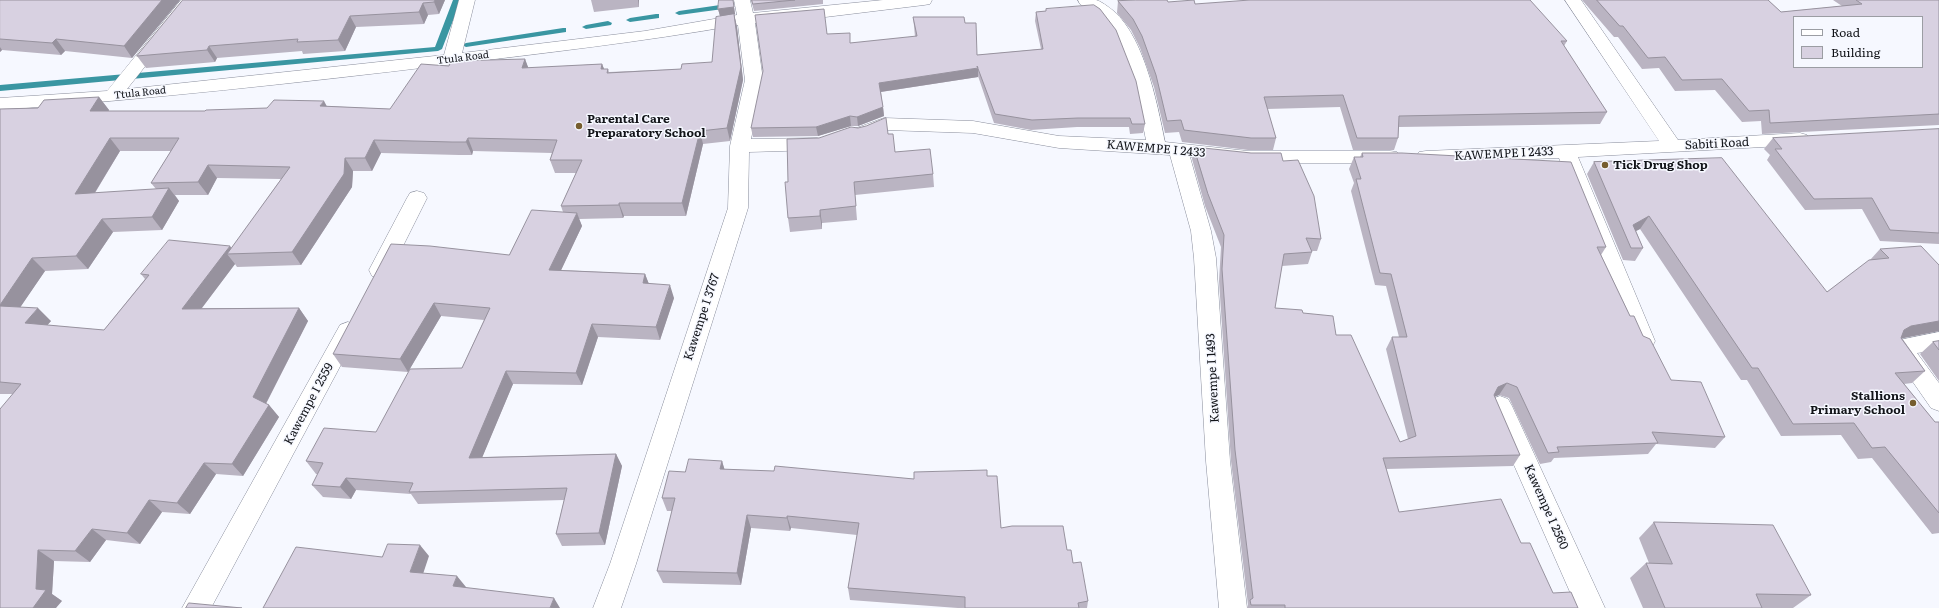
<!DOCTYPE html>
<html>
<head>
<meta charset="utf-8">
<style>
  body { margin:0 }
  #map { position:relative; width:1939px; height:608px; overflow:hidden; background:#f6f8ff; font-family:Literata,serif }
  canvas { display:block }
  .legend { position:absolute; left:1793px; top:16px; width:130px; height:52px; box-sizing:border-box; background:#f6f8ff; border:1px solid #9b9da3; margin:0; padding:5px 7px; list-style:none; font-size:12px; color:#121419 }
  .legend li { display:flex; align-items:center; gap:8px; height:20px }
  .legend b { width:20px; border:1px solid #9b9da3 }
</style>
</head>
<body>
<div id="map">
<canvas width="1939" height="608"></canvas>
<ul class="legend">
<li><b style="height:5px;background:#fff"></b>Road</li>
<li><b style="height:11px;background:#d8d1e1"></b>Building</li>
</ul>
</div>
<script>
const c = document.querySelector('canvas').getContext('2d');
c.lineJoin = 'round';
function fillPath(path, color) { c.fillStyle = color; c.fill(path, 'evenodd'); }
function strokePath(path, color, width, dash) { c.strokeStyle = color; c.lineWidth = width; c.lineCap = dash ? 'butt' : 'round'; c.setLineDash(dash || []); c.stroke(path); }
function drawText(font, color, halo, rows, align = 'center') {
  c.font = font + ' Literata,serif'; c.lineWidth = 3; c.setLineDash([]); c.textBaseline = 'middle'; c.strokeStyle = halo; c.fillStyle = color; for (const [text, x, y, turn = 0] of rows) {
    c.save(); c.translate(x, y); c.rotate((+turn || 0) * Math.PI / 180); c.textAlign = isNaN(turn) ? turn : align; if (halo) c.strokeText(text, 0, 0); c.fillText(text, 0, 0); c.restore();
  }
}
fillPath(new Path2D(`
  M453,0H461L442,49L438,51L0,91V85L435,47Z
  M720,5H723V9L679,15L675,13L679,11Z
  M656,14H659V18L630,22L626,20L630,18Z
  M608,21L612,23L611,25L586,29L582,27L586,25Z
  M563,28H566V32L466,47L462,45L466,43Z`), '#3a96a2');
const minor = new Path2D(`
  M181,0H198L127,89L444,55L459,0H475L462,53L645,31L737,15L734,0H750L753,13L883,0H932L930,4L924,5L809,19L755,23L763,80L751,139L817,138L824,140L827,144L824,148L817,150L749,152L748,208L636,564L621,608H593L610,564L728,208L730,146L745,80L738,25C641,42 544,53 446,65C298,83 149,99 0,110V98L107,91Z
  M1078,0C1084,0 1090,0 1096,0C1100,1 1104,4 1107,6C1143,29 1157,102 1165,142L1248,151H1390L1397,152L1400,157L1397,162L1390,163H1248L1190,157L1211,231L1216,258L1230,461L1247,608H1219L1206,461L1194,258L1191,231L1170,155L1059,148L973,133L886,130L858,140L851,138L849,134L851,130L884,118L973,121L1059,136L1146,140L1136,90L1116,38L1100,17L1080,4Z
  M1565,0H1581L1678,140L1800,133L1807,135L1810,139L1807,143L1800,145L1578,157L1655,341L1652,347L1644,350L1636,347L1633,341L1559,158L1426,163L1419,162L1416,157L1419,152L1426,151L1659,141Z
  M417,191L424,193L427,198L388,276L380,278L372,276L369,270L407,198L410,193Z
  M348,322L356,325L359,331L211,608H182L340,325Z
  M1939,332V350L1917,353L1939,383V411L1931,408L1890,349L1893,343L1899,340Z
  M1500,396L1508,399L1512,406L1605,608H1577L1488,406L1492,399Z`);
strokePath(minor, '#898d9c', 1);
fillPath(minor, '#fff');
fillPath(new Path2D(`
  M0,0H180L132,58L65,51L61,55L2,50L0,52Z
  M183,0H445L439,14L428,15L424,24L356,27L345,51L303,54L302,51L217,58L215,62L146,68L137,56Z
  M591,0H639V7L594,12Z
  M733,0L735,14H734L737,27L743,80L730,141L703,144L686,216H624L623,218L579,219L582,226L561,270L645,274L649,284L674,298L660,340L598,337L582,385L513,384L482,457L616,454L622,466L605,545L562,546L556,534L564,500L418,504L411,494L356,490L351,499L323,497L312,485L318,474H316L306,461L376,432L462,368L484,320L441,316L408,372L342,367L333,354L509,255L563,212L561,206L576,173H555L550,160L552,153L473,151L472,155H459L381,153L372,171H353L352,187L301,265L237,267L235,264L202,308H299L308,321L266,404L269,405L279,417L243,476L216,474L190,514L162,512L140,544L106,540L90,562L54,561L52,594L62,601L0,608L12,394H0V109L38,108L99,97L109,110V111H205L326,106L390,109L449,66L525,59L528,68L602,64L604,69H608L609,72L681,69L712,62L720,16L718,9ZM120,151H171L151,183L156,189L95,193ZM217,178L281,179L232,248L141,274L145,279L104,330L47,325L51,321L20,307L45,271L88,269L113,232L162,230L179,201L175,195H208Z
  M751,0H823V4L754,11Z
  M1582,0H1768L1781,12L1842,6L1833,0H1939V125L1762,134L1761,121L1742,122L1715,90L1675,91L1659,68L1642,69L1618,37H1614Z
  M1118,1L1168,2L1195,4L1567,41L1564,46L1607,112L1600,124L1399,127L1398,138L1394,150H1353L1340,107L1267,109L1276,138L1273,150H1248L1182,142L1179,132L1165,133L1154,87L1140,48L1131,30L1117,13Z
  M1046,9L1145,124L1143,133L1130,134L1129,127H1077L1031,130L994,123L978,76V77L881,92L883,107L884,116L858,126H851L818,136L753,137L751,128L851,43L915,37L914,26L913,17L965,23L977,55L1041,49L1035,21L1036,12L1046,11Z
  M1939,129V244L1880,241L1862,209L1805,210L1767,160L1770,155L1764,149L1773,138Z
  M888,134L895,152L933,174L934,187L855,195L857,220L822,223V229L790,232L788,218V182L819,138Z
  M1194,147L1283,161L1321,239L1317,251H1312V252L1308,264L1282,266L1275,308L1303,313L1336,335L1400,442L1408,439L1386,349L1392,337H1399L1386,286L1375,285L1351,191L1354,183L1349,169L1354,157H1360L1362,153L1606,247L1601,255L1630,316L1671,380L1725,437L1715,448L1656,444L1648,454L1554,458L1551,462L1540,464L1509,398L1499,395L1494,397L1520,455L1513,466L1386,469L1399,512L1521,543L1553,593L1578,608H1247L1248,605L1231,461L1219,281L1221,247L1205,206L1192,159Z
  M1594,162L1827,292L1870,260L1880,249L1939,265V331L1902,338L1925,371L1912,383L1904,384L1935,422H1939V533L1932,534L1872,458L1858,459L1841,435L1781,436L1747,380H1741L1640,229L1636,231L1643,248L1635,261L1623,260L1587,174Z
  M1939,341V381L1920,354L1933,342Z
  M722,461L724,469L914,479L987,476L1001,528L1067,550L1073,563L1088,601L1087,608H958L850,600L848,588L857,535L791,528L790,531L751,528L741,585L663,583L657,571L672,511H667L662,498L685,472Z
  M1654,522L1811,595L1793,608H1643L1630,578L1646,563H1649L1639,538Z`), '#bab4c2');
fillPath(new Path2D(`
  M162,0H180L132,58L124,46Z
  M435,0H445L439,14L434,2Z
  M638,0H639V7Z
  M423,3L428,15L424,24L419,12Z
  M734,7L735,14L720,16L718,9Z
  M734,14L737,27L743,80L730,141L727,128Z
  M350,16L356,27L345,51L338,40Z
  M56,39L65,51L61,55L52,43Z
  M209,46L217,58L215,62L207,50Z
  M0,47L2,50L0,52Z
  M525,59L530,72L522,68Z
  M602,64L607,76L601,69Z
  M978,68V77L880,92L879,83Z
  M99,97L109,110L100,124L90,111Z
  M324,101L331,114L320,106Z
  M883,107L884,116L858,126L857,117Z
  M850,116L851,126L818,136L816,127Z
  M700,131L703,144L686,216L682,203Z
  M110,138L120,151L86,207L75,194Z
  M468,138L473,151L472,155L466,142Z
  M374,140L381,153L372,171L365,158Z
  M345,158L353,171L352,187L301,265L292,252Z
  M208,165L217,178L208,195L198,182Z
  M169,188L179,201L162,230L152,217Z
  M619,203L624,216L623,218L619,205Z
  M820,210L822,223V229L820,216Z
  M577,213L582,226L555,283L549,270Z
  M1649,216L1640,229L1626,236L1633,225Z
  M102,219L113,232L88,269L76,256Z
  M230,246L236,254H227L235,264L192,321L182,309Z
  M32,258L45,271L13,318L0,306V305Z
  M645,274L650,287L643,283Z
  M670,285L674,298L660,340L656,327Z
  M434,303L441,316L408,372L400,359Z
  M38,308L51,321L38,336L25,323Z
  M299,308L308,321L263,409L253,397Z
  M1939,321V331L1899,339L1904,330L1911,326Z
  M592,324L598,337L582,385L576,373Z
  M506,371L513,384L477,470L469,458Z
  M1507,383L1499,395L1491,398L1498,387Z
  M269,405L279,417L243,476L232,464Z
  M616,454L622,466L605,545L599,533Z
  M722,461L726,474L720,469Z
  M204,463L216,474L190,514L177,503Z
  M346,478L356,490L351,499L340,487Z
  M149,500L162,512L140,544L127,533Z
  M747,515L751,528L741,585L737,573Z
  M787,516L791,528L790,531L787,518Z
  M92,529L106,540L90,562L75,551Z
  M420,545L429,556L420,583L410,572Z
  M38,550L54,561L52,594L62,601L56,608H33L36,589Z
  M457,576L466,587L461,597L453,586Z
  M554,598L560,608H550Z`), '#97929e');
const building = new Path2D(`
  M0,0H162L124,46L56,39L52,43L0,39Z
  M183,0H435L434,2L423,3L419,12L350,16L338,40L297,42L298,39L209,46L207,50L137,56Z
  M719,0H733L734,7L718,9Z
  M752,0H795L753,4Z
  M1136,0H1167L1168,2L1194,0L1195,4L1250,0H1530L1567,41H1561L1607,112L1399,116L1398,138H1357L1343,95L1264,97L1276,138H1251L1184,130L1181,120L1167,121L1156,75L1142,36L1133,19L1118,1Z
  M1597,0H1768L1781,12L1862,4L1856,0H1939V114L1770,123L1769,110L1749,111L1722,79L1682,80L1665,57L1648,58L1623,26H1620ZM1794,17H1922V67H1794Z
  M1094,5L1100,9L1116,30L1136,81L1145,124H1132L1130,118H1078L1032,120L995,114L977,66L978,68L879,83L883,107L857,117L850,116L816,127L751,128L763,71L755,15L824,9L827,34L850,33V43L917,36L913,17H964L965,23H976L977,55L1043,49L1036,12L1046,11V9Z
  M734,14L741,67L727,128L700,131L682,203H619V205L561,206L582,160H550L557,140L468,138L466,142H452L374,140L365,158H345L344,174L292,252L227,254L290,167L208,165L198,182L151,183L179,138H110L75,194L169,188L152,217L102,219L76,256L32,258L0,305V109L38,108L44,100L99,97L90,111H205L206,110L267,108L274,100L324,101L320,106L390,109L421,64L449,66L451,61L525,59L522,68L602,64L601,69H608L607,73L681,69L682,64L712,62L716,17Z
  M886,118L888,134H893L895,152L930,149L933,174L854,182L856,206L820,210V216L788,218L785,182H788L787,139L819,138L851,127L858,128L866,126Z
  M1939,129V233L1890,230L1872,198L1814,199L1775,149H1782L1773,138Z
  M1194,147L1251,153H1281L1283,161L1298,160L1314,196L1321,239L1306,238L1312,252L1284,254L1275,308L1302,310L1303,313L1333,316L1336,335H1351L1400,442L1416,436L1392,337H1407L1391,274L1380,273L1356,179H1361L1354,157H1363L1362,153H1402L1571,162L1606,247H1597L1630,316H1634L1643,336L1650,339L1671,380L1701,382L1725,437L1652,432L1658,443L1557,447L1559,452L1548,453L1517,387L1507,383L1498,387L1494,395L1520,455L1383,458L1399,512L1501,499L1521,543H1530L1553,593L1571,592L1578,608H1285V605H1251L1250,600L1253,598L1235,450L1222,269L1224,235L1208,194Z
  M1722,158L1827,292L1869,260L1889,258L1880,249L1921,246L1939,265V321L1911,326L1904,330L1901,338L1925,371L1895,373L1935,422H1939V513L1885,447L1872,448L1854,423L1793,424L1758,368H1752L1649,216L1633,225L1643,248H1631L1594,162Z
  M532,210L577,213L549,270L645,274L643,283L670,285L656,327L592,324L576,373L506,371L469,458L616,454L599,533L556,534L567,488L409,492L413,483L346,478L340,487L312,485L323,463L306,461L324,428L376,432L410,369L462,368L490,308L434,303L400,359L333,354L391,244L430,246L509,255Z
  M169,240L230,246L182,309L299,308L253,397L269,405L232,464L204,463L177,503L149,500L127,533L92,529L75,551L38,550L36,589L46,590L33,608H0V409L21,384L0,382V306L38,308L25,323L104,330L149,275L141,274Z
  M1939,341V350L1933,342Z
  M689,459L722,461L720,469L774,471L775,466L914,479V472L987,470V476H997L1001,528L1012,526H1063L1067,550H1071L1073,563L1081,562L1088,601L1078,603L1079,608H965V597L848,588L859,523L787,516V518L747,515L737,573L657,571L675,498H662L669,471L685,472Z
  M1654,522L1773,525L1811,595L1756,594L1762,608H1665L1646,563L1672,564Z
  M388,544L420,545L410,572L457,576L453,586L554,598L550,608H263L296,547L382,557Z
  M189,603L242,608H186Z`);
fillPath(building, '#d8d1e1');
strokePath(building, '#97929e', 1);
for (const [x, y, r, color] of [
  [579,126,4,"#765d2e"],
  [1605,165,4,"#765d2e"],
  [1913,403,4,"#765d2e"]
]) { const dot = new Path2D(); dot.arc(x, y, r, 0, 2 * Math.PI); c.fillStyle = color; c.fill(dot); strokePath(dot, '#f6f8ff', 1.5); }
drawText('10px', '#121419', '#f6f8ff', [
  ["Ttula Road",463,58,-7],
  ["Ttula Road",140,93,-6]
]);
drawText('bold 12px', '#121419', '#f6f8ff', [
  ["Parental Care",587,119],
  ["Preparatory School",587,133],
  ["Tick Drug Shop",1613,165],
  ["Stallions",1905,396,"right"],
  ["Primary School",1905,410,"right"]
], 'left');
drawText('12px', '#121419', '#f6f8ff', [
  ["Sabiti Road",1717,144,-3],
  ["KAWEMPE I 2433",1156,149,5],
  ["KAWEMPE I 2433",1504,154,-3],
  ["Kawempe I 3767",702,317,-72],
  ["Kawempe I 1493",1213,378,-93],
  ["Kawempe I 2559",309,404,-62],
  ["Kawempe I 2560",1546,507,66]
]);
</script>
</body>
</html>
